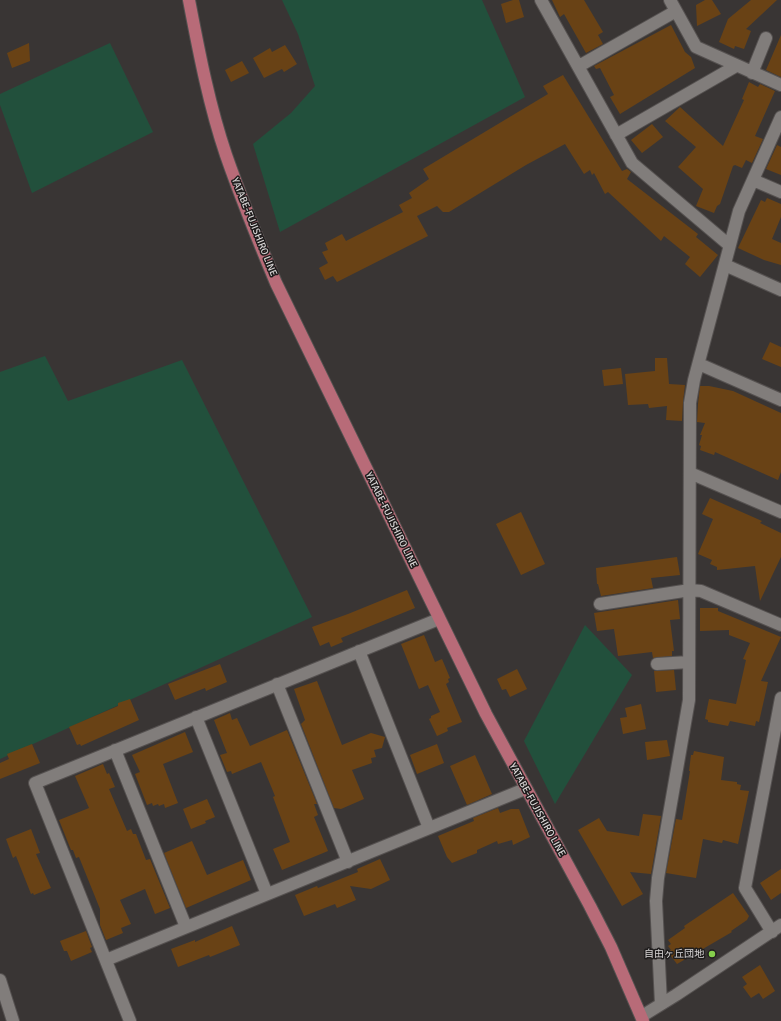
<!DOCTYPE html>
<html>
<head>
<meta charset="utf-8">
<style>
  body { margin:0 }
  canvas { display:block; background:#393534 }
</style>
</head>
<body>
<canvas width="781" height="1021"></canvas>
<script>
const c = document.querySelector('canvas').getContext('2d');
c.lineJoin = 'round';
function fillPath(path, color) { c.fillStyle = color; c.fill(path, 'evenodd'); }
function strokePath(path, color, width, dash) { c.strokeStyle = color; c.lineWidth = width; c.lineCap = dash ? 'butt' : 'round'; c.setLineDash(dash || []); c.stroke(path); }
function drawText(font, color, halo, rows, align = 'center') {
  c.font = font + ' Signika,"Noto Sans JP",sans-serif'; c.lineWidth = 3; c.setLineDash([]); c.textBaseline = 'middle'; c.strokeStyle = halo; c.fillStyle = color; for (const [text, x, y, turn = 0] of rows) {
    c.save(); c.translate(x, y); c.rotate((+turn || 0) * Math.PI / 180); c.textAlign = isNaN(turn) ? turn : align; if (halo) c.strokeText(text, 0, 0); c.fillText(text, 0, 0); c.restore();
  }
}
fillPath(new Path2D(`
  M282,0H482L525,97L280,232L253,144L291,113L315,86L298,34Z
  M110,43L153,132L32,193L0,105V94Z
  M45,356L68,401L182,360L312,617L0,759V372Z
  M585,625L632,675L555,804L524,741Z`), '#22503c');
fillPath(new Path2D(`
  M513,0H519L524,17L506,23L501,4Z
  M552,0H584L603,32L598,35L603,44L586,53L564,14L560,17Z
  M705,0H712L721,14L697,26L696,5Z
  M751,0H777L746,29L751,31L744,49L735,46L734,49L719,42L728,19Z
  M671,25L685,52L691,57L695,68L620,114L610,97L614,95L600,68L596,69L594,66Z
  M781,35V77L766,70Z
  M29,43L30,61L12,68L7,53Z
  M285,45L297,64L284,72L282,69L264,78L253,58L270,48L272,52Z
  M242,61L249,73L231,82L225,70Z
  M563,75L622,171L627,169L631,172L627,179L698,234L696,237L718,255L700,277L685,264L690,257L664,236L661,241L608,192L605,194L594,173L592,175L590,170L584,174L565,144L526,165L449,212H443L437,206L417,216L428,236L337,282L333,276L325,280L319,268L328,263L322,252L328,250L325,243L342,234L346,241L403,212L399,205L412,198L409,193L429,179L423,169L548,94L543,86Z
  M749,82L758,87L760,84L775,91L755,136L763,139L752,163L746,160L742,168L735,165L733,166L720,204L717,206L714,213L696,206L703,189L678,167L696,147L665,121L680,107L723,146L744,100L742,99Z
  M652,124L663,137L642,153L631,140Z
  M777,145L781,147V175L766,169Z
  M767,198L781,204V217L772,239L781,243V265L764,260L738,248L761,200L765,202Z
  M770,342L781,347V367L762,359Z
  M655,358H667L669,384L685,385L683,402L682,421L666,420L667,406L649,408L648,404L628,405L625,374L655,371Z
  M621,368L623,384L604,386L602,370Z
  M700,386H709L733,391L781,413V472L778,480L715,452L714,455L700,450L701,446L699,445L702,435H700L705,423L697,422L698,404Z
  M710,498L762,521L760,523L781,533V557L760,601L755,566L717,570V567L710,564L712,560L698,554L713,519L702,514Z
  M521,512L545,564L521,575L496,524Z
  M677,557L680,575L651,578L653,588L601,596L598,584H597L596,568Z
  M407,590L415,608L341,638L343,642L331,647L329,642L320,646L312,627L348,614Z
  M678,600L680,619L670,620L674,651H672V656L653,658L652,652L618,656L614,629L597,631L594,613Z
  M700,608H718V611L781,637L761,681L768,682L759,722L756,721L755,726L730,721L728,726L708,722V720L705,719L709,699L736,704L746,660L743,659L750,643L729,635V630L700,631Z
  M424,635L435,662L442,659L450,678L448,679L449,682L446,684L462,722L447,728L448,731L437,736L429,719L431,718V716L440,712L428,685L419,689L401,644Z
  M220,664L227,682L206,691L205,688L175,700L168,684Z
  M517,669L527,689L510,697L506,689L502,690L497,679Z
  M674,670L676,690L656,692L654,671Z
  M317,681L342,745L371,733L385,737L382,748L374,750L376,757L371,758L372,763L352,770L364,799L341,809L334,808L301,724L305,720L294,689Z
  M130,699L139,720L81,746L80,744L77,745L69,727L118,706V703Z
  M641,704L646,729L623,734L620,718L627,717L625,708Z
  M230,713L232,720L237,718L250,746L287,730L317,804H314L318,815L314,817L328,851L282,870L273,849L290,842L273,797L275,796L261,762L232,774L231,771L227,772L220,755L227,753L214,720Z
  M185,732L193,752L163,764L178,803L165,808L164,804L159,806L158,804L153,806L152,803L147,805L135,774L140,772L132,755Z
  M667,740L670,756L647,760L645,742Z
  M32,744L40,763L0,779V763L9,759L7,754Z
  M437,744L444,763L417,774L410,755Z
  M694,751L724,757L721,780L737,782V784L741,785L740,790L749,791L738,844L723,840L722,843L703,839L696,878L666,873L676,819L682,820L690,771H689L691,755H693Z
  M475,755L492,794L467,805L450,766Z
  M103,764L107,774L109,773L115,787L109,789L127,831L131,829L133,834H136L146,860L150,859L170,908L155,914L145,889L120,900L131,924L121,928L123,933L106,940L100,925V909L79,857L76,858L73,850H71L59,820L89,808L75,776Z
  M207,799L215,817L205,821L206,823L191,829L183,809Z
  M498,808L500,813L511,809H519L530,837L513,845L512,840L498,844L497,841L477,850V853L452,863L447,857L438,836L474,821L473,818Z
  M643,814L661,816L651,874L630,872L643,894L622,906L578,830L599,818L607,831L639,836Z
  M31,829L40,853L36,854L51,888L34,895L33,893L31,894L16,856L13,858L6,839Z
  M192,841L207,875L243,860L251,880L186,908L164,853Z
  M380,859L390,880L371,889L350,886L356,900L337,908L335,904L304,916L295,895L317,886L318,888L358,872L357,869Z
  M781,869V893L771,900L760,883Z
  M733,893L749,916L747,920L731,931L732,932L677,964L668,952L671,950L668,946L671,944L668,940L685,928L684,926Z
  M232,926L240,945L210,957L209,955L178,967L171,949L195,940V942Z
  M86,931L92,947L90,948L92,952L71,961L67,951H64L60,941Z
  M760,965L775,991L763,999L759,993L751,998L743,987L747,984L742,977Z`), '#694215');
const minor = new Path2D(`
  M541,0L632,163L729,245
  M670,0L696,47L781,85
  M579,66L676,11
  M752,73L766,38
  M616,135L736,66
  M753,180L781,192
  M725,265L781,290
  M699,364L781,400
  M690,473L781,512
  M600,604L690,590L701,591L781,625
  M359,651L429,828
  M657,664L689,662
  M277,684L348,862
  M196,717L267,894
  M115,750L186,927
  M772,932L745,888L781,698
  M106,960L525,789
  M0,980L13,1021
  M661,1004L656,901L658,878L689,700L690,403L694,380L739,211L781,117
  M642,1016L676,995L781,925
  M130,1021L35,783L439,619`);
const major = new Path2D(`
  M189,0C199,52 209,105 226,155C241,198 258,240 276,283L486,714L590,906L611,947L643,1021`);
strokePath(minor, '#555150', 14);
strokePath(major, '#555150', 14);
strokePath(minor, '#817d7b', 12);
strokePath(major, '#b86b78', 12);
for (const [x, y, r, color] of [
  [712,954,4,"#86cf4c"]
]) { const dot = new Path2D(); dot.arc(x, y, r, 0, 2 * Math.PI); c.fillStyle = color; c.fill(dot); strokePath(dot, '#1f1d1d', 1.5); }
drawText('10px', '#d9d6d6', '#1f1d1d', [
  ["YATABE-FUJISHIRO LINE",254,227,68],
  ["YATABE-FUJISHIRO LINE",391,520,64],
  ["YATABE-FUJISHIRO LINE",537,810,61]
]);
drawText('10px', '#d9d6d6', '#1f1d1d', [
  ["自由ヶ丘団地",704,954]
], 'right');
</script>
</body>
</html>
